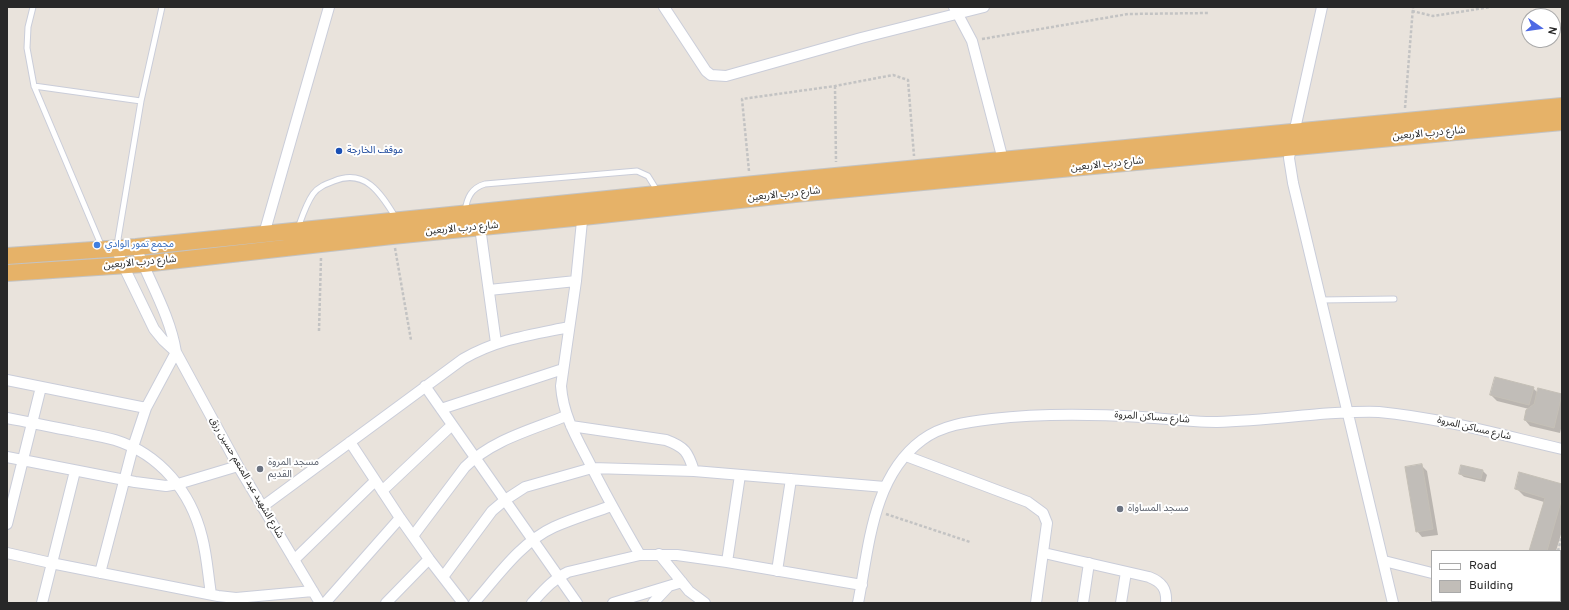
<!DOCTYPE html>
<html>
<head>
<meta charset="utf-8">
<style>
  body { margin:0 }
  #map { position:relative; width:1569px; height:610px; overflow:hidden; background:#e9e3dc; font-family:Overpass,sans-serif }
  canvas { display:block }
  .frame { position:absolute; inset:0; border:8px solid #282828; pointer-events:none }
  .legend { position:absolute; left:1431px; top:550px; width:130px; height:52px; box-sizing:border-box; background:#fff; border:1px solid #a9a9a9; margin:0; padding:5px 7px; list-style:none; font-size:12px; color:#282828 }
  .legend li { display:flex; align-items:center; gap:8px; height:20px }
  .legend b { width:20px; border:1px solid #a9a9a9 }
  .north { position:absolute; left:1521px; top:8px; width:40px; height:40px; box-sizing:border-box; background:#fff; border:1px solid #a9a9a9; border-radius:50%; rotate:103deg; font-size:11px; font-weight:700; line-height:16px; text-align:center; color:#282828 }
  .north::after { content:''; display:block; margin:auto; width:14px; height:18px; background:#4d69e4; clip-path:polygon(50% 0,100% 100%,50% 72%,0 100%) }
</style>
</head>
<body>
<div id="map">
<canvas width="1569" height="610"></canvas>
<div class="frame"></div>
<ul class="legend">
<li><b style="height:5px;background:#fff"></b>Road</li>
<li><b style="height:11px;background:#c1bdb8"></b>Building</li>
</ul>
<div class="north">N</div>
</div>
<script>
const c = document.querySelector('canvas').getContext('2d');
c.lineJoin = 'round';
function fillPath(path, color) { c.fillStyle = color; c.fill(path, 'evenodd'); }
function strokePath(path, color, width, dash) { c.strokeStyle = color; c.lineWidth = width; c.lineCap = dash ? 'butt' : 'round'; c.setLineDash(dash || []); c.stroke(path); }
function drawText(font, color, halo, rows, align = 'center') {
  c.font = font + ' Overpass,"Noto Sans Arabic",sans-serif'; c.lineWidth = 4; c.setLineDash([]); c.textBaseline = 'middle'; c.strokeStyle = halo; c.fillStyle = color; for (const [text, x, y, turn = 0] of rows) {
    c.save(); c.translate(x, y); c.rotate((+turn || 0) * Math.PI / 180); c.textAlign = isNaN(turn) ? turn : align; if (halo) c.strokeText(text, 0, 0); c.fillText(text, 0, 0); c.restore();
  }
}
fillPath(new Path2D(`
  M1533,388L1538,393L1539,389L1562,395V425L1560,433L1530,426L1525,420L1529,409L1497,401L1491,395Z
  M1421,465L1427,471L1438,535L1422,537L1417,531Z
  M1462,466L1483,471L1487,475L1485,482L1464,477L1460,474Z
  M1562,486V531L1556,551H1530L1544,502L1524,496L1516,488Z`), '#0003');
const building = new Path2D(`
  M1495,377L1534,387L1529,405L1490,395Z
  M1538,388L1562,394L1554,428L1524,420L1526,410L1534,404Z
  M1422,464L1433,529L1416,532L1405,467Z
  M1461,465L1483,470L1481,479L1459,474Z
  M1519,472L1562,484V498L1547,551H1529L1545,498L1515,489Z`);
fillPath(building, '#c1bdb8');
strokePath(building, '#c4bfb6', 1);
const service = new Path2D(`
  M33,7L28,27L27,48L34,86L102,247
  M34,86L141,101
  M465,211C467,198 471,188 485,184L637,171L648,176L658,192
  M298,228C302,217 306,204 313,194C318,187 326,184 334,181C366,168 381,194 396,218
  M117,245L141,101L162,7
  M1320,300L1394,299`);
const minor = new Path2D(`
  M664,7L706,71L711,75L726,76L861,38L984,7
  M954,7L972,41L1003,160
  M1322,7L1291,147L1289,158L1293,183L1393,603
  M583,211L576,281L561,386C563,414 575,435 588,460C604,492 622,524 640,555
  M480,227L496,343
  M264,234L329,7
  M136,247C149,281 170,315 176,352L238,466L320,603
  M116,248L123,265L154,329L163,340L176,352
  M489,290L576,281
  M7,380L146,408
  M425,386L577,603
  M441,409L563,369
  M7,418C29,422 51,427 73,431C87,434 101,436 115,440C160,454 191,492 202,537C207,556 208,575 211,594
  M571,426L666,440C685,447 688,452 694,471
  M350,442L400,518L429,559L463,603
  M906,456L1028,502L1043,513L1047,523L1036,603
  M7,457L135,482L166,486L178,484L238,466
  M382,491L452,425
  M262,507L463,359C498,339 530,335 569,327
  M7,524L41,387
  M413,536L465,467C492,440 531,430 566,416
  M7,553L51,563L218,596L236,598L313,591
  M1044,553L1149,577C1162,582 1167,589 1166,603
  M659,554L689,591L705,603
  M294,560L375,481
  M1384,561L1432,573
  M727,562L740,475
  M777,571L791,479
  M100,573L133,447L146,408L176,352
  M443,577L492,511L505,500L525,487L592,468L694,471L885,487
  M1470,601V603
  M1541,601L1549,603
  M42,603L75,471
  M325,603L400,518
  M386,603L429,559
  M474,603C497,577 521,542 554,527C572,519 592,513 611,506
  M532,603C543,591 553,579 568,572L640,555H677L727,562L862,585
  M613,603L682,582
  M653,603L668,587
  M858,603C869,548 872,477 922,440C942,425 967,422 992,419C1042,413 1092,414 1142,417C1167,419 1192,422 1217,422C1251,421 1286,417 1320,414C1340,413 1359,411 1379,412C1441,418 1501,435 1562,449
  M1083,603L1089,563
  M1121,603L1126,572`);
const trunk = new Path2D(`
  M7,256L136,247L794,180L1562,106
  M7,273L143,264L392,236L583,217L795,194L1562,122`);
strokePath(service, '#cacdd9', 7);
strokePath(minor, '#cacdd9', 12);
strokePath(trunk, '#c3c3c3', 18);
strokePath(new Path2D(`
  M1412,11L1433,16L1491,7
  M982,39L1128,14L1209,13
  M835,86L836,162
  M1405,108L1413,7
  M749,171L742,99L835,86L893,75L908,80L914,156
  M395,248L411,340
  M319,331L321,258
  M886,514L970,542
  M1558,551L1562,535`), '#c3c3c3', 2.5, [3, 2]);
strokePath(service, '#fff', 5);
strokePath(minor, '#fff', 10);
strokePath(trunk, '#e6b268', 16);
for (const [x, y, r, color] of [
  [339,151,4,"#1a4fb4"],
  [97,245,4,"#3f7fe0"],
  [260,469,4,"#6b7280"],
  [1120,509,4,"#6b7280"]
]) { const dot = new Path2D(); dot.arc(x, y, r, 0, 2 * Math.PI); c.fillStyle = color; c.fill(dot); strokePath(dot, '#fff', 1.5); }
drawText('10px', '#282828', '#fff', [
  ["شارع درب الاربعين",1429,134,-5],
  ["شارع درب الاربعين",1107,165,-6],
  ["شارع درب الاربعين",784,195,-6],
  ["شارع درب الاربعين",462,229,-5],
  ["شارع درب الاربعين",140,263,-5],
  ["شارع مساكن المروة",1152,418,4],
  ["شارع مساكن المروة",1474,429,13],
  ["شارع الشهيد عبد المنعم حسين رزق",246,478,60]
]);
drawText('10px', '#164399', '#fff', [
  ["موقف الخارجة",347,151]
], 'left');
drawText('10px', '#366cbe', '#fff', [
  ["مجمع تمور الوادي",105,245]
], 'left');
drawText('10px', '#5b616d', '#fff', [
  ["مسجد المروة",268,463],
  ["القديم",268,475],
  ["مسجد المساواة",1128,509]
], 'left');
</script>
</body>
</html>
